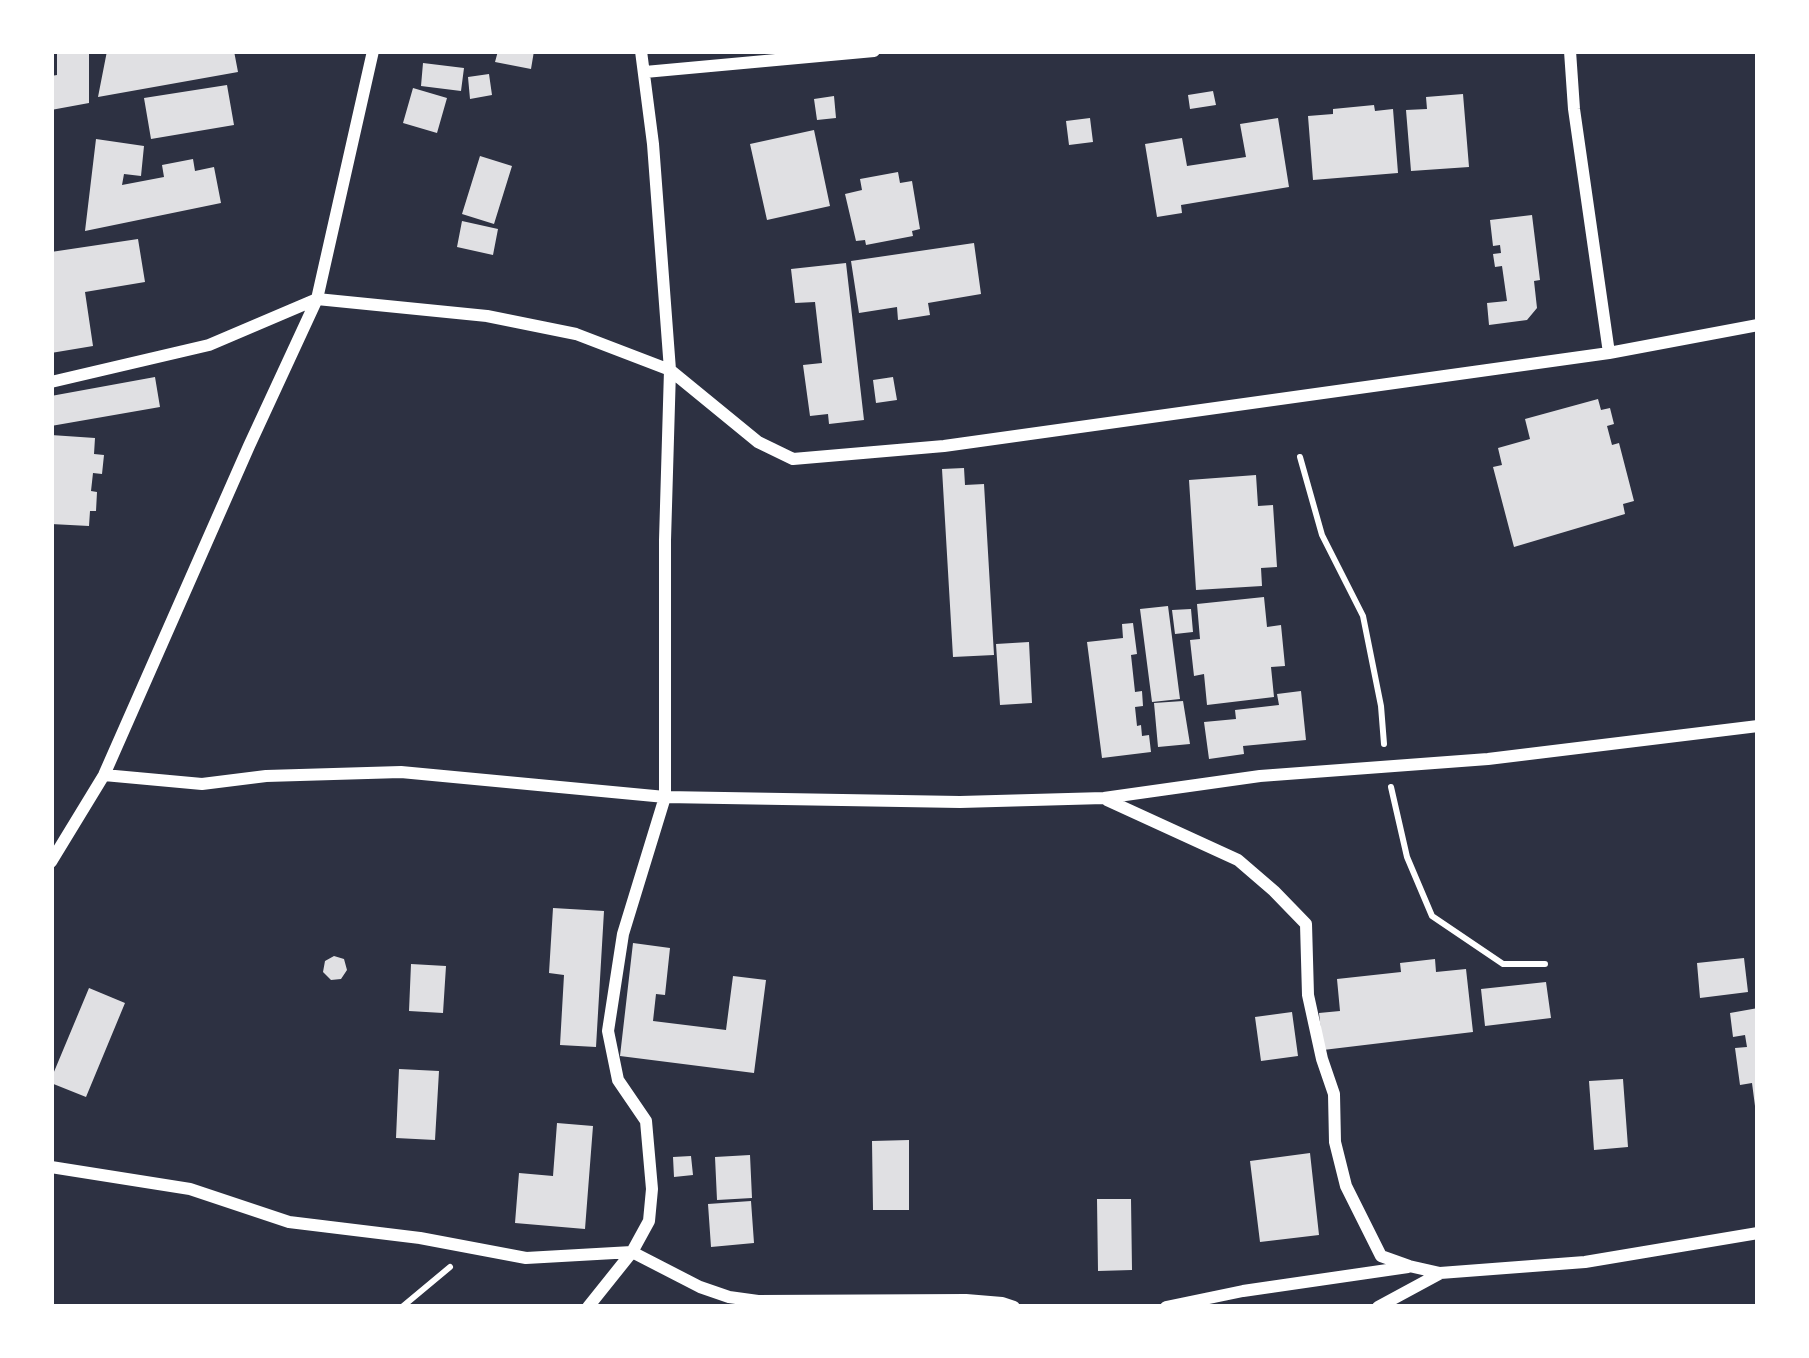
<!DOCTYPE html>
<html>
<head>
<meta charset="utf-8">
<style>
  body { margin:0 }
  #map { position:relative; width:1809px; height:1358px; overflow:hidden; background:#2d3142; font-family:"Sofia Sans Condensed",sans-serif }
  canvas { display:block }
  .frame { position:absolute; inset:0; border:54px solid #fff; pointer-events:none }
</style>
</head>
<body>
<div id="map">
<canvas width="1809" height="1358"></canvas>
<div class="frame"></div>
</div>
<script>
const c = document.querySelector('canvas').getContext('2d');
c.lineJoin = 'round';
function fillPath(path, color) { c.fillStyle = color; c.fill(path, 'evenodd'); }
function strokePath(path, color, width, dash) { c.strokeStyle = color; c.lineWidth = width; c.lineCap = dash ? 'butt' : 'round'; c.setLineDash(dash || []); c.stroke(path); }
fillPath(new Path2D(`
  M57,51H89V103L51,110V76L57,75Z
  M107,51H234L238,72L98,97Z
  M498,51H534L531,69L495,62Z
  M423,63L464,68L461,91L421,86Z
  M489,74L492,95L470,99L468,77Z
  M227,85L234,125L151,139L144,98Z
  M413,88L447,98L437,133L403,123Z
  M1213,91L1216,105L1190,109L1188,95Z
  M1463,94L1469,167L1411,171L1406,110L1427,109L1426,97Z
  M834,96L836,118L817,120L814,99Z
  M1374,105L1375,111L1393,109L1398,173L1313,180L1308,116L1333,114V109Z
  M1090,118L1093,142L1069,145L1066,121Z
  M1278,118L1289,187L1181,205L1182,213L1157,217L1145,144L1182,138L1187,166L1246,157L1240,124Z
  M814,130L830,206L767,220L750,144Z
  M96,139L144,146L141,176L124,174L122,185L164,177L162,165L193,159L195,171L214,167L221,203L85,231Z
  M480,156L512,166L494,224L462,214Z
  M898,172L900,183L912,181L920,229L912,231L913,236L866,245L865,240L856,241L845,194L862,190L860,179Z
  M1532,215L1540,280L1534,281L1537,308L1527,320L1489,325L1487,303L1507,301L1502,266L1495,267L1493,254L1501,253L1500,245L1493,246L1490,220Z
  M462,221L498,229L493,255L457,247Z
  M138,239L145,282L85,292L93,346L51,353V252Z
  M974,243L981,294L928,303L930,315L898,320L897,307L859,313L851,261Z
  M846,263L864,420L829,424L828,414L810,416L803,365L822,363L815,302L795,303L791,269Z
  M155,377L160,407L51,426V396Z
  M893,377L897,400L876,403L873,380Z
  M1598,399L1601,410L1610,408L1614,424L1607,426L1612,445L1619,443L1634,501L1623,504L1625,514L1514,547L1493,467L1502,465L1498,448L1530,439L1525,419Z
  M51,435L95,438L94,454L104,455L102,474L93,473L91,491L97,492L96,511H90L89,526L51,524Z
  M964,468L965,485L984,484L994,655L953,657L942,469Z
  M1256,475L1258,506L1273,505L1277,567L1261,568L1262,586L1196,590L1189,480Z
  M1264,597L1267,627L1281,625L1285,666L1271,667L1274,697L1207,705L1204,674L1194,676L1190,640L1200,639L1197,604Z
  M1168,606L1180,699L1152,702L1140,609Z
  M1191,609L1193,632L1175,634L1172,610Z
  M1133,623L1137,654L1131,655L1135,692L1142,691L1143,706L1135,707L1137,726L1141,725L1142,736L1149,735L1151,752L1102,758L1087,642L1123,638L1122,624Z
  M1029,642L1032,703L1000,705L996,644Z
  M1301,691L1306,740L1243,746L1244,754L1209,759L1204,722L1236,719L1235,710L1279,705L1277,694Z
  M1183,701L1190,744L1158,747L1154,703Z
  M553,908L604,911L596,1047L560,1045L564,975L549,973Z
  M633,943L670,948L665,995L656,994L653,1021L726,1030L733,976L766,980L754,1073L620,1056Z
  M334,956L344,959L347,970L341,979L331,980L323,972L325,961Z
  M1744,958L1748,992L1700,998L1697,963Z
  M1435,959L1436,972L1466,969L1473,1032L1323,1050L1319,1013L1340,1011L1337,979L1401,972L1400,963Z
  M411,964L446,966L443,1013L409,1011Z
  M1546,982L1551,1018L1485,1026L1481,989Z
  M89,988L125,1003L86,1097L51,1083V1079Z
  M1758,1008V1106H1755L1752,1083L1740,1085L1735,1048L1747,1047L1745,1035L1733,1037L1730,1013Z
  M1292,1012L1298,1056L1261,1061L1255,1017Z
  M399,1069L439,1071L435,1140L396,1138Z
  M1623,1079L1628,1147L1594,1150L1589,1081Z
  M557,1123L593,1126L585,1229L515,1223L519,1173L553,1176Z
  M909,1140V1210H873L872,1141Z
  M1310,1153L1319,1235L1260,1242L1250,1161Z
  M750,1155L752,1198L717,1200L715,1157Z
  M691,1156L693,1175L674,1177L673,1157Z
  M1097,1199H1131L1132,1270L1098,1271Z
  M751,1201L754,1243L711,1247L708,1204Z`), '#e0e0e3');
strokePath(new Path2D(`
  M1300,457L1322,535L1363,616L1381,706L1384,744
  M1391,787L1407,857L1432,916L1503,964H1545
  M402,1307L450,1267`), '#fff', 6);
strokePath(new Path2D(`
  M1570,51L1574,109L1609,353
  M645,72L874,51
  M51,382L209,345L317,299L487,316L576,334L670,370L758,442L793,459L944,446L1609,353L1758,325
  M104,775L202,784L266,776L401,772L665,797L960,802L1104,798L1260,776L1488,759L1758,726
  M1107,800L1238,860L1274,891L1306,924L1308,995L1322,1059L1334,1094L1335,1142L1346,1186L1381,1256L1409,1266L1440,1273L1585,1262L1758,1233
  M51,862L104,775L249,446L317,299L373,51
  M51,1167L190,1189L289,1222L420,1238L526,1258L632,1252L700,1287L729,1297L758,1301L966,1300L1002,1303L1014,1307
  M588,1307L632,1252L649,1221L652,1189L646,1121L618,1080L608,1031L623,934L665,797V540L670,370L653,144L641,51
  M1166,1307L1243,1291L1408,1267
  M1378,1307L1439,1274`), '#fff', 12);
</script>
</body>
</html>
